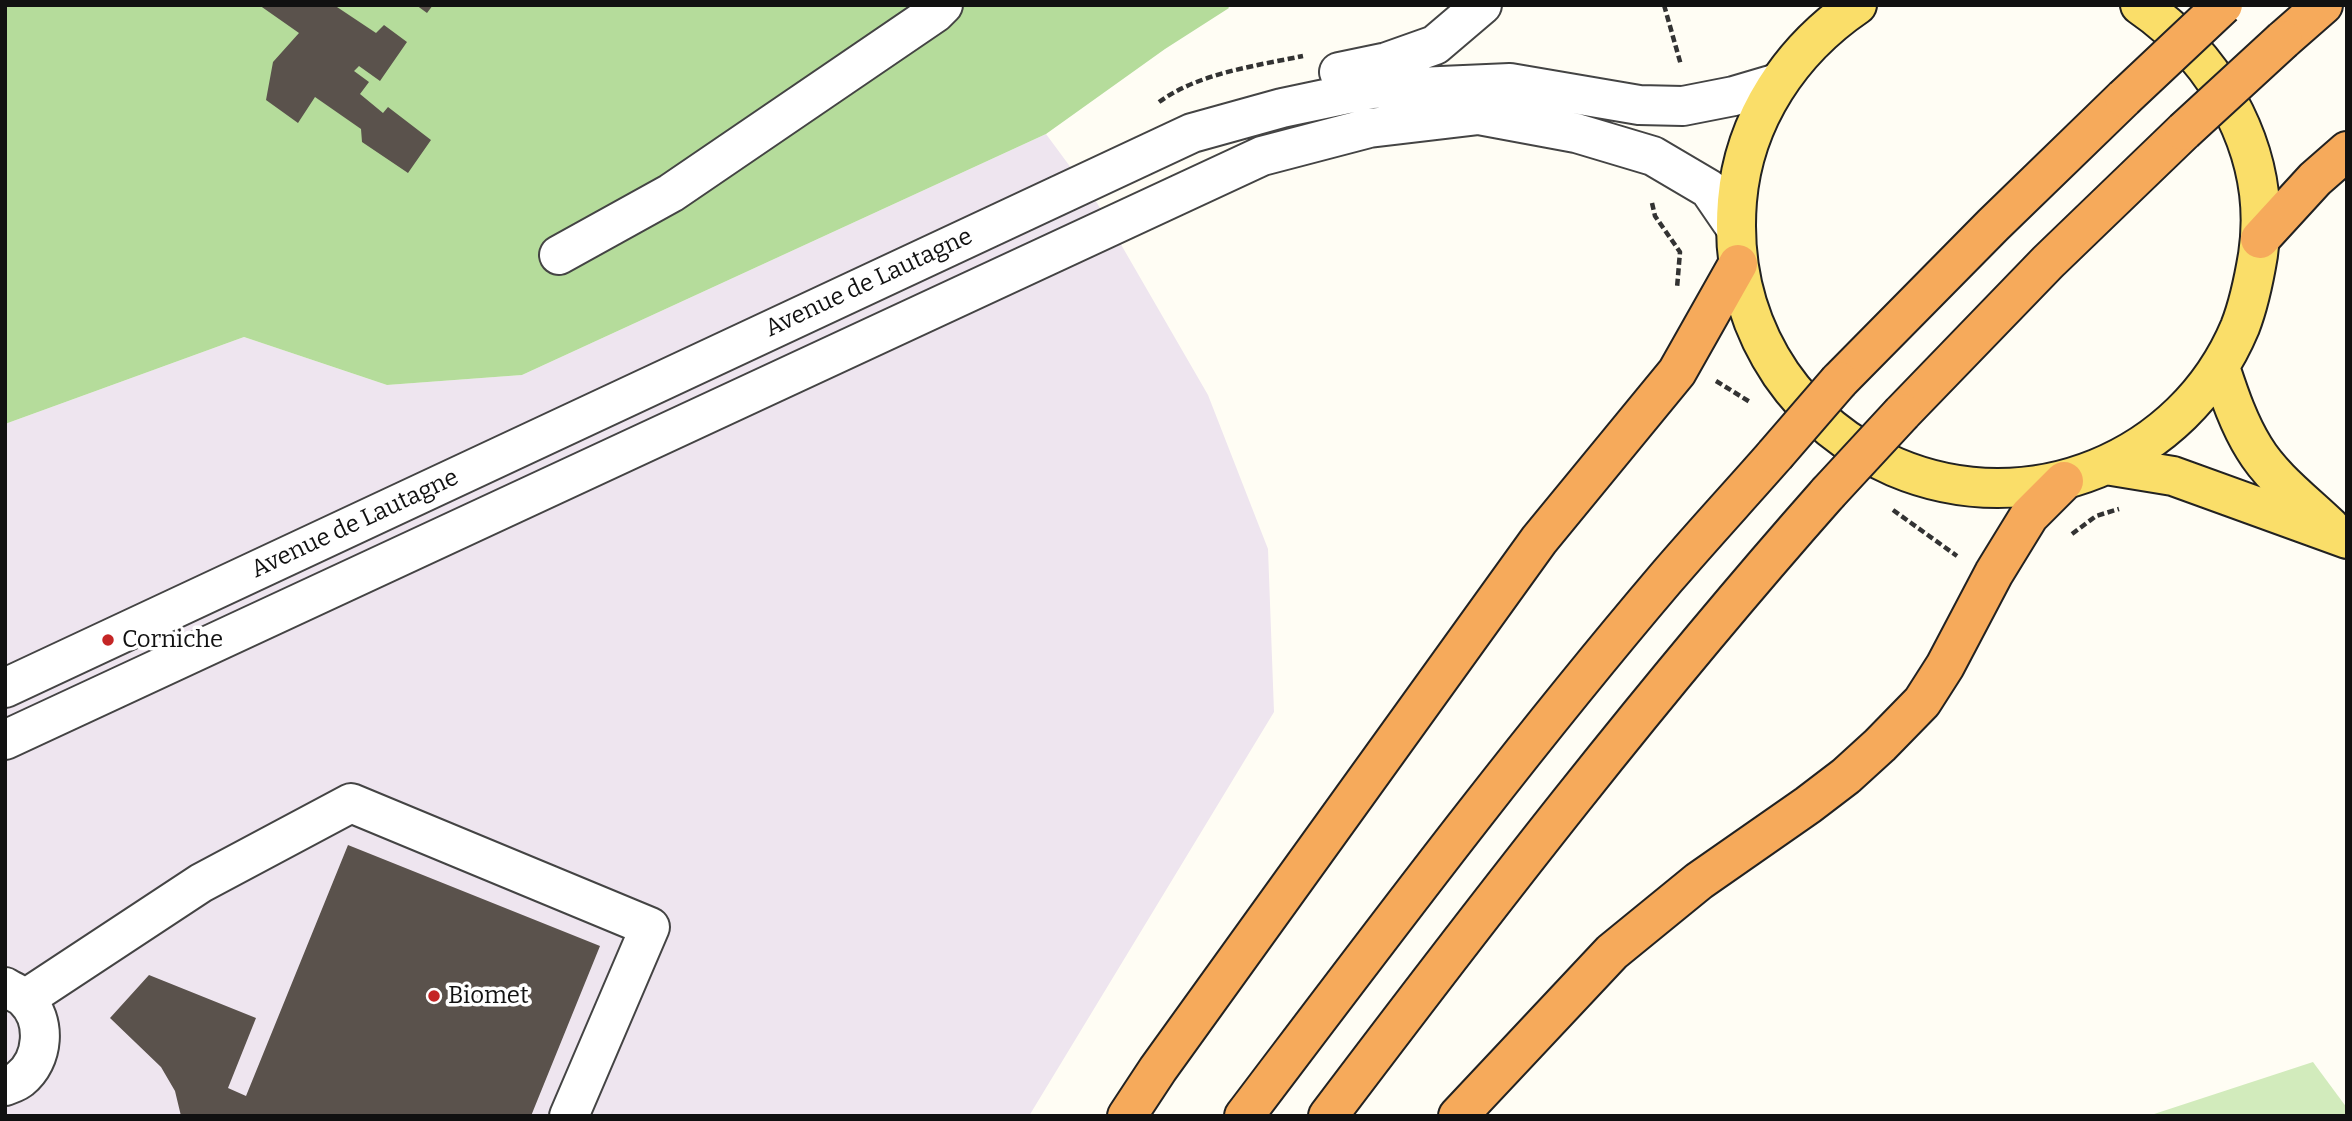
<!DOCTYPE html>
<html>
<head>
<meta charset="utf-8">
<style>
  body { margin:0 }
  #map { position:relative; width:2352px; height:1121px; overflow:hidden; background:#fffdf4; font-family:Bitter,serif }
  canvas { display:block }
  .frame { position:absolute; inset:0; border:7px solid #111; pointer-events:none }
</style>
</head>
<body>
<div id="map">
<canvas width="2352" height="1121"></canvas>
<div class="frame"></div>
</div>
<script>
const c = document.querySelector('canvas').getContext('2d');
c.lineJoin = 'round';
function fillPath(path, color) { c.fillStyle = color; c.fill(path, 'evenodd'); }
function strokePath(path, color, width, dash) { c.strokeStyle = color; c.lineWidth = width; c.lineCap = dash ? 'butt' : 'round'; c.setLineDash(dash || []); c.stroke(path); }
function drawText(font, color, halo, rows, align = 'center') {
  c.font = font + ' Bitter,serif'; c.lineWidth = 7; c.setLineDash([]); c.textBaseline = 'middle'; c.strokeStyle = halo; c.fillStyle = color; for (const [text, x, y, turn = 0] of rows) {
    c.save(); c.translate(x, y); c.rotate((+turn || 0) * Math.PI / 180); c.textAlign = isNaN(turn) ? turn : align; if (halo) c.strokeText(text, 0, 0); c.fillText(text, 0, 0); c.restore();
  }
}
fillPath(new Path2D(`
  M1046,134L1097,203L1208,395L1268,549L1274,712L1029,1116H5V424L244,337L387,385L522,375Z`), '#eee5ef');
fillPath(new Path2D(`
  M2313,1062L2347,1108V1116H2148Z`), '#d2ebbc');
fillPath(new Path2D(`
  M5,5H1227L1229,8L1165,49L1046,134L522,375L387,385L244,337L5,424Z`), '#b5dc9b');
fillPath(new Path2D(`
  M259,5H334L376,33L384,25L407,42L380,81L359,66L354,71L369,82L360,94L383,113L388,107L431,140L408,173L362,142L361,129L315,97L298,123L266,100L273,62L299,33Z
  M416,5H433L427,13Z
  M348,845L600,946L531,1116H181L175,1091L161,1067L110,1018L149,975L256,1018L228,1088L246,1096Z`), '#5a524c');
const minor = new Path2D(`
  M1339,72L1387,62L1435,45L1482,5
  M559,255L671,193L935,13L943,5
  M5,688L1192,133L1282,108L1372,89L1510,83L1639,105L1683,106L1734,96L1778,83
  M5,740L1262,156L1369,128L1479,115L1576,133L1653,156L1709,189L1735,227
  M5,987C11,991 20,994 25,999C47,1020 44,1060 20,1079C17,1082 10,1084 5,1086
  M25,999L201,883L351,803L650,927L569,1116`);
const major = new Path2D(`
  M1857,5C1791,50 1744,119 1737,201C1732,263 1746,322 1781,374C1810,416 1849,447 1895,467C2029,524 2184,461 2240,327C2249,304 2254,279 2258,255C2273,156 2220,60 2140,5
  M2220,367C2229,394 2238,422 2254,448C2272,478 2304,502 2330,527
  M2106,465L2173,476L2347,539`);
const highway = new Path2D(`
  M2283,40L2323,5
  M2260,239L2315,179L2347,151
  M1839,381L1993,225L2124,98
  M1902,413L2048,262L2184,131
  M1127,1116L1158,1069L1539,540L1677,372L1738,264
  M1244,1116C1382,934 1518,752 1666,578C1702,536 1739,496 1775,455
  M1328,1116C1489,903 1651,693 1828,493
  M1458,1116L1612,952L1699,881L1808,805L1846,776L1880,745L1922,702L1945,666L1994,573L2029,516L2064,481`);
strokePath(minor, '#444', 42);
strokePath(major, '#222', 42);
strokePath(highway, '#222', 42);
strokePath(new Path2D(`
  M1664,5L1681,65
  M1159,102C1199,73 1255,66 1303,56
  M1652,203L1655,216L1680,252L1677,288
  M1716,381L1750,402
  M1893,510L1957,556
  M2072,534L2096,516L2119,509`), '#333', 4.5, [7, 3.5]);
strokePath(minor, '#fff', 38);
strokePath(major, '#fade69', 38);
strokePath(highway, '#f6aa5b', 38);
const highwayBridge = new Path2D(`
  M2124,98L2223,5
  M2184,131L2283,40
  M1775,455L1839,381
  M1828,493L1902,413`);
strokePath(highwayBridge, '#222', 42, []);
strokePath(highwayBridge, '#f6aa5b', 38);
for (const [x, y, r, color] of [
  [108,640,7,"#c42525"],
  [434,996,7,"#c42525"]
]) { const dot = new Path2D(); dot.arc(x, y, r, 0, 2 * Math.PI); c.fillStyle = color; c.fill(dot); strokePath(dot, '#fff', 2.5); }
drawText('24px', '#111', '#fff', [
  ["Avenue de Lautagne",869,283,-25],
  ["Avenue de Lautagne",355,524,-25]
]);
drawText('24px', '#111', '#fff', [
  ["Corniche",122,640],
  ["Biomet",448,996]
], 'left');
</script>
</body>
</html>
